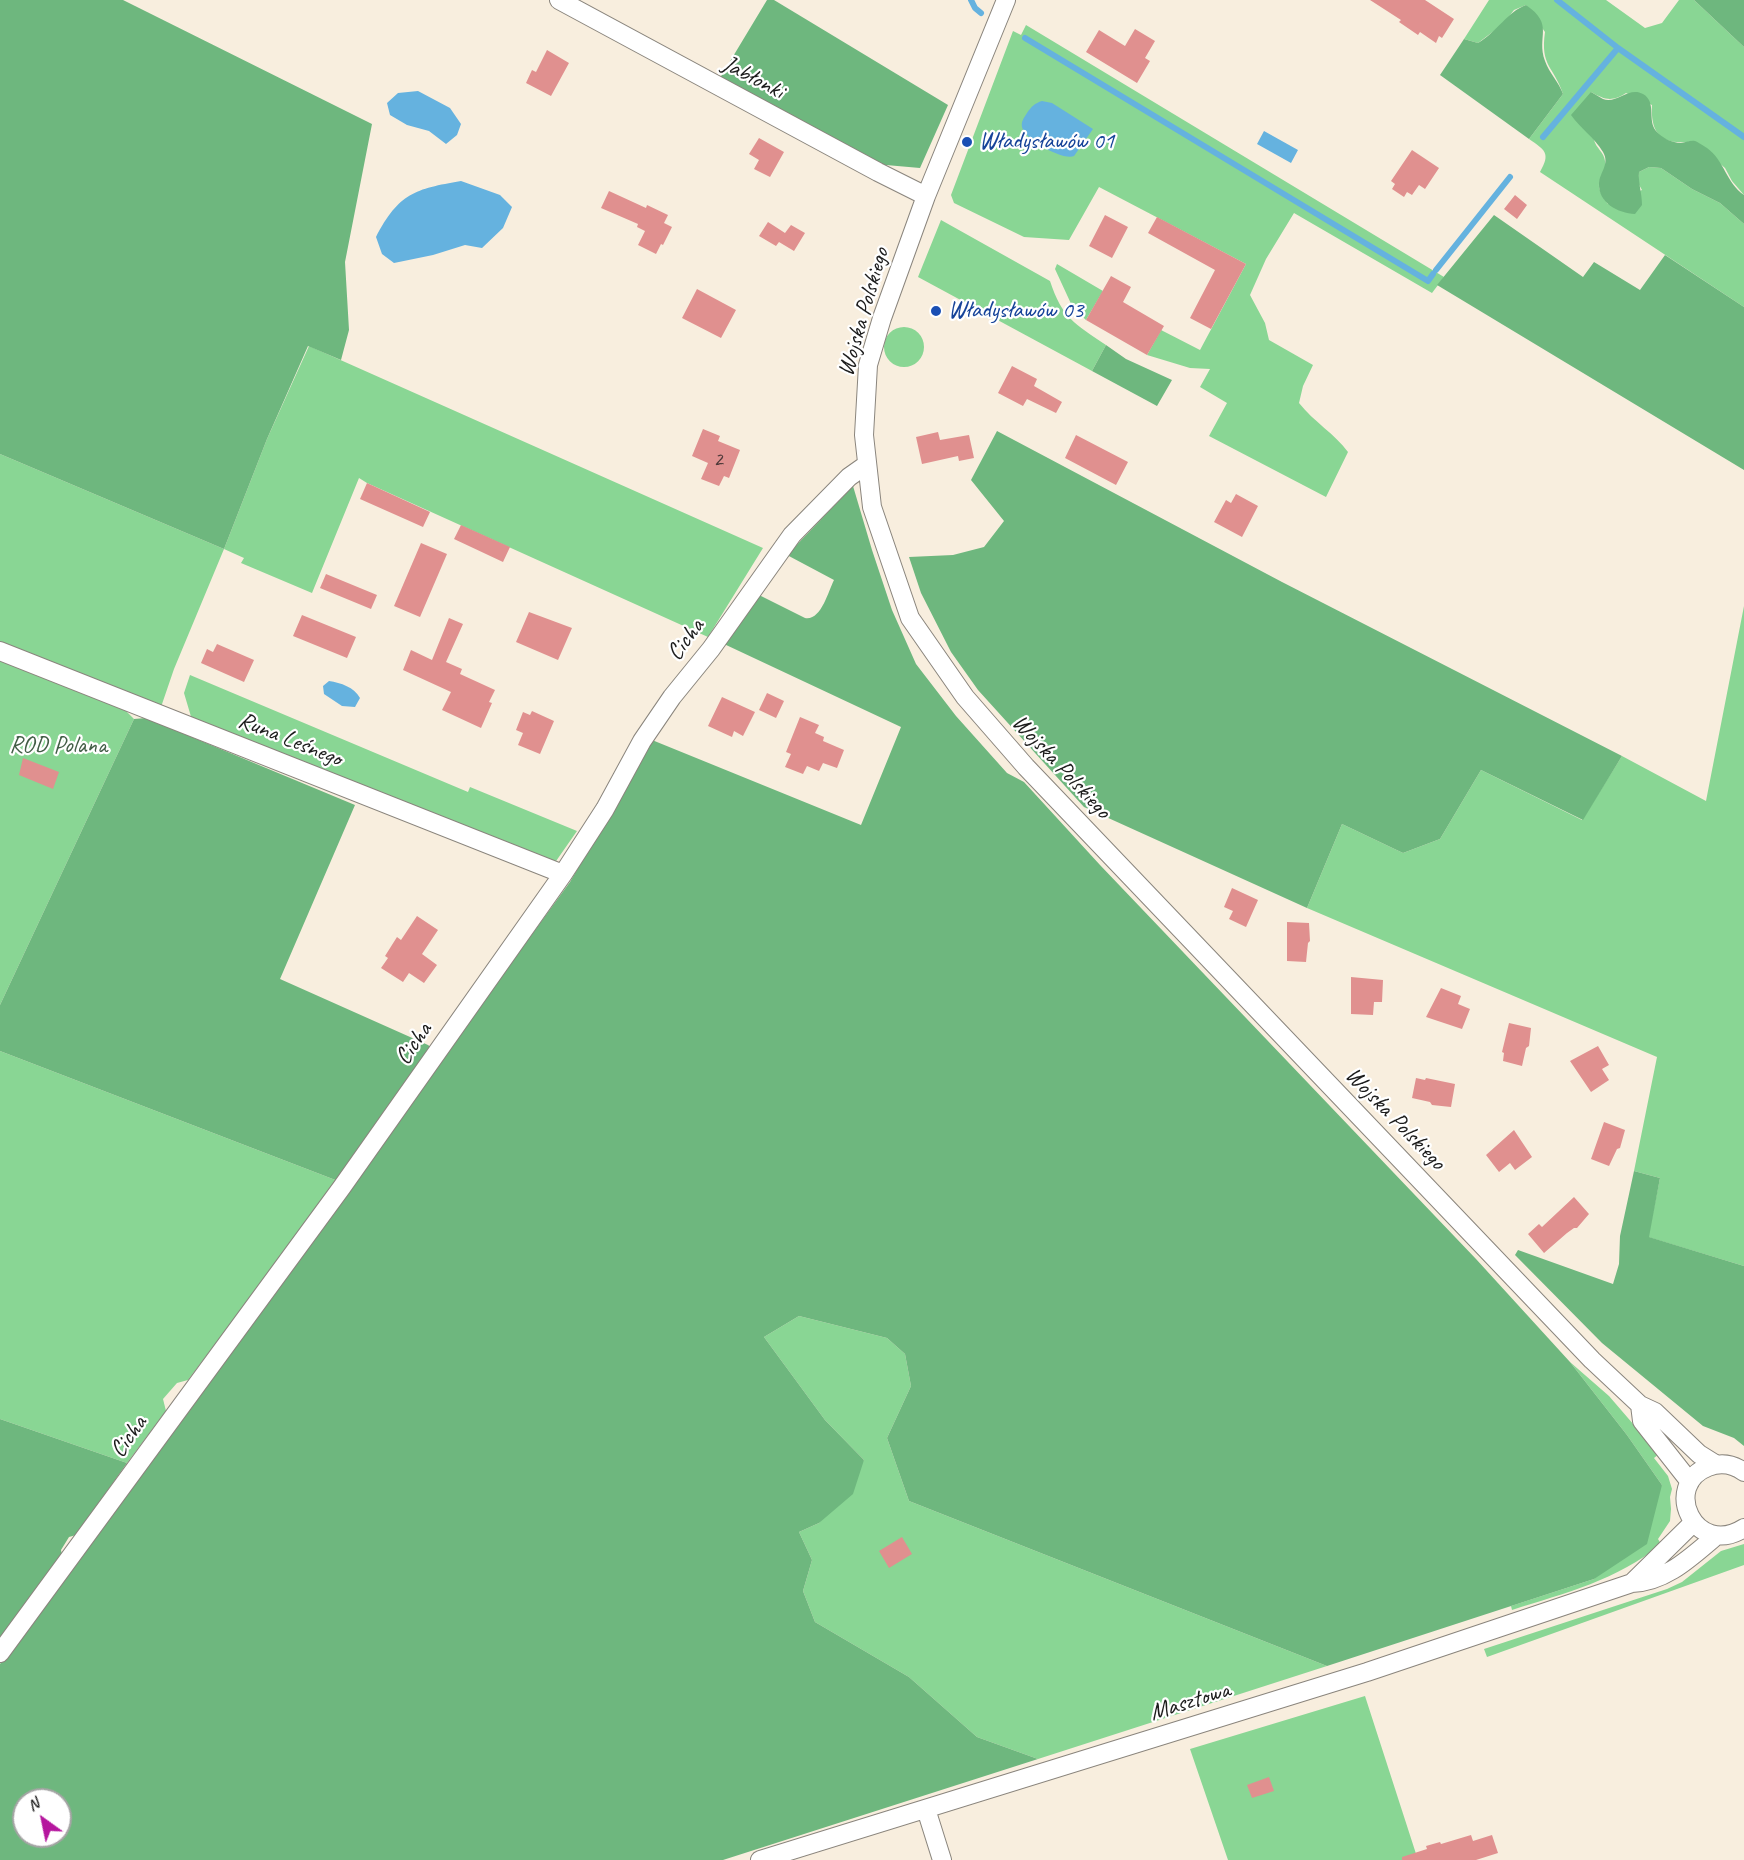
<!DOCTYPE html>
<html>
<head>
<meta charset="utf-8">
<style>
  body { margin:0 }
  #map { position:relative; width:1744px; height:1860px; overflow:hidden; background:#f8eede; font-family:Caveat,sans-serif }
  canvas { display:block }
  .north { position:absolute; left:12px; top:1788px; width:60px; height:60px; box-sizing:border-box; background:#fff; border:2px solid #a4a4a4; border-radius:50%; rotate:327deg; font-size:16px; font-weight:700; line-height:24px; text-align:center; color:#1c1c1c }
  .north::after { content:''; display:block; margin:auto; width:21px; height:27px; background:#b5179e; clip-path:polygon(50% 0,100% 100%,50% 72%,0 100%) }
</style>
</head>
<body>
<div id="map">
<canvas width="1744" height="1860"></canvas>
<div class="north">N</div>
</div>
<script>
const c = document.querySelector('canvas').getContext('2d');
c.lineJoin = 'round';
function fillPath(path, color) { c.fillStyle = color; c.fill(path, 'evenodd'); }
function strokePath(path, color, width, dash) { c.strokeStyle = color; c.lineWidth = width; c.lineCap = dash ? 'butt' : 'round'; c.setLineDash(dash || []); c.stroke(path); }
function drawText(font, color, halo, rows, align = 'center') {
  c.font = font + ' Caveat,sans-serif'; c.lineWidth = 4.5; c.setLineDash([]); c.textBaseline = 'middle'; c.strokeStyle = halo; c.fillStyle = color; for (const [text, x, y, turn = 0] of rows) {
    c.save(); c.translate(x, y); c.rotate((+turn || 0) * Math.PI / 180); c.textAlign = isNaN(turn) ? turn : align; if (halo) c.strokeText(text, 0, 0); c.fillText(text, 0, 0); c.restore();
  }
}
fillPath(new Path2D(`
  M1489,0H1606L1645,28L1662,23L1679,0H1694L1744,47V195L1732,181L1725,168L1694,141C1664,146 1650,136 1652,105L1626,93C1612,102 1605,100 1591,92C1592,107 1590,125 1594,140C1596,148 1604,152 1605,161C1608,181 1588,177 1608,204L1642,190L1638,183L1639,172L1649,167L1661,168L1692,189L1720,203L1744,224V307L1540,172C1551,153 1545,150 1529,139L1563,94C1554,66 1540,67 1545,32L1526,5L1514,10L1503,24L1478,43L1464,39Z
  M1026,25L1444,277L1432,293L1294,213L1266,259L1250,295L1265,323L1269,340L1313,365L1303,386L1299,403C1314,422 1335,434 1348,452L1326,497L1209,436L1227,403L1200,387L1210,369L1190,368L1147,355L1161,330L1200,350L1246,264L1099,187L1069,240L1024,237L954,203L951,195L1013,31L1021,35Z
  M941,220L1050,281C1062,318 1075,324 1106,345L1092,371L918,277Z
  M1057,264L1103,291L1086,320L1073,308L1055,269Z
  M884 347a20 20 0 1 1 40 0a20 20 0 1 1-40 0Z
  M309,346L763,548L708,637L367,483L359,478L312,593L241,563L244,558L224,549L174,669L161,707L0,644V454L224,549L267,439Z
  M1744,606V1266L1648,1237L1660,1178L1634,1171L1657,1057L1307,908L1342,824L1403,853L1440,839L1481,770L1582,820L1622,756L1706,801Z
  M0,661L126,711L134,719L0,1005Z
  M190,675L468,792L470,787L577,831L554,864L192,720L184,693Z
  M0,1051L338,1181L188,1380L177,1383L163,1399L166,1411L127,1463L0,1419Z
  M799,1316L887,1338L905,1354L911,1386L887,1438L909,1501L1327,1666L1038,1759L977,1737L909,1677L815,1622L803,1591L812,1560L799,1532L819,1523L864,1460L825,1420L764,1337Z
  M1570,1362L1609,1396L1659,1454L1654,1458L1668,1476L1672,1489L1670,1497L1671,1509L1670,1521L1658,1539L1661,1544C1618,1580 1565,1593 1512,1610L1511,1606L1594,1579L1662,1485L1627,1435Z
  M1744,1544V1565L1487,1657L1484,1649L1667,1589L1682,1582L1721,1551Z
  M1365,1696L1418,1860H1228L1190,1749Z`), '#89d694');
fillPath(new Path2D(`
  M0,0H123L372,124L345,262L349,330L341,360L308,346L267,439L224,549L0,454Z
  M767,0H774L948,105L920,168L886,165L885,167L720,78Z
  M1694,0H1744V47Z
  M1526,5C1555,25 1536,36 1545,61C1549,73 1559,82 1563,94L1529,139L1440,75L1464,39L1478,43C1498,31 1507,12 1526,5Z
  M1591,92C1595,94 1599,97 1603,99C1617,104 1629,86 1643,94C1657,102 1647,120 1656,131C1662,138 1672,143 1681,143C1685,143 1690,140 1695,141C1698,142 1704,146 1707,148C1724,160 1727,184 1744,195V224L1720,203L1692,189L1661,168L1649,167L1639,172C1638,183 1642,193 1642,205L1635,214C1618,213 1598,203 1599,183C1600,172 1610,164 1603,152C1595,138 1580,128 1571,115Z
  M1494,215L1583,277L1594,262L1640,290L1665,255L1744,307V470L1437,285Z
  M1106,345L1126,359L1172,380L1157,406L1092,371Z
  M997,431L1282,582L1622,756L1583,820L1481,770L1440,839L1403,853L1342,824L1307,908L1084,807L978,690L951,652L921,593L909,557L953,555L984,547L1004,521L971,480Z
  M853,486L872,550L892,610L916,664L956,716L1007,773L1024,782L1100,865L1476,1259L1570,1362L1627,1435L1662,1485L1647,1544L1594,1579L1327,1666L909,1501L887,1438L911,1386L905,1354L887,1338L799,1316L764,1337L825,1420L864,1460L853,1494L819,1523L799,1532L812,1560L803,1591L815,1622L909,1677L977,1737L1038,1759L723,1860H0V1664L570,882L652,740L861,825L901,727L724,644L759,595L805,618C821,621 828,592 834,580L787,555ZM24,1800H60V1836H24Z
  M146,718L355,805L280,979L428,1045L433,1049L338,1181L0,1051V1005L134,719Z
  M1634,1171L1660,1178L1649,1237L1744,1266V1446L1734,1438L1703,1426L1602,1343L1515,1255L1518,1250L1613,1284L1619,1264L1620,1236Z
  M0,1419L127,1463L76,1535L69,1537L61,1550L62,1555L0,1639Z`), '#6eb77e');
fillPath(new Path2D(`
  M418,91L450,108L461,124L457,135L446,144L429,131L407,125L390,115L387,103L398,93Z
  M1042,101L1052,103L1093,129L1074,156C1063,161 1024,139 1022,127C1021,121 1024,118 1027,113C1031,107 1035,103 1042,101Z
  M1264,131L1298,150L1291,163L1257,144Z
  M461,181L500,195L512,207L503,228L482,248L465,245L433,255L394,263L382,254L376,237C399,193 415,189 461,181Z
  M329,681C341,683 354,687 360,698L355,707L342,706L324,694L323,686Z`), '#65b2df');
strokePath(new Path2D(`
  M971,0L975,8L981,13
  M1557,0L1618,48L1744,137
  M1025,38L1428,281L1433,274
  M1543,137L1618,48
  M1436,270L1510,177`), '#65b2df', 6);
fillPath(new Path2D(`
  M1370,0H1425L1454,19L1442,38L1439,36L1436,43L1420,32L1418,35L1399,22L1401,20Z
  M1135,29L1155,41L1145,58L1150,61L1137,83L1086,52L1099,30L1125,46Z
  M547,50L569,63L551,96L526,83L532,70L536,72Z
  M759,138L784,152L770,177L754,169L759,160L749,154Z
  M1412,150L1439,168L1425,189L1419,185L1412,195L1407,192L1404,197L1392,189L1395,184L1391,181Z
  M609,191L646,208L647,205L668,215L664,223L672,227L663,245L661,244L656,254L638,245L645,231L637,227L638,224L601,208Z
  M1515,195L1527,205L1517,219L1504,209Z
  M1105,215L1128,227L1112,258L1089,246Z
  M1157,217L1246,264L1211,329L1190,318L1215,270L1148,233Z
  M768,222L785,233L791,225L805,233L794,251L779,242L776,246L759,236Z
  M1111,276L1131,287L1123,302L1164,326L1147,355L1086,320Z
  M697,289L736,310L721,338L682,318Z
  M1012,366L1037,379L1034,386L1062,402L1056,413L1027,399L1023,406L998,393Z
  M703,429L720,436L718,441L740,450L729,478L724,476L719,486L701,479L708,463L692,456Z
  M938,432L940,440L969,435L974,458L959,461L958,456L922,464L916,437Z
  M1076,435L1128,462L1116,485L1065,458Z
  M367,483L430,512L423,527L360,499Z
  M1236,494L1258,506L1242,537L1214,522L1226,500L1231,503Z
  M461,525L510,547L503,562L454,539Z
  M421,543L447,554L420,617L394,606Z
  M326,574L377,595L371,609L320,588Z
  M529,612L572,628L558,660L516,642Z
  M302,615L356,637L347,658L293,636Z
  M449,618L463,624L446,662L462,669L460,674L495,690L489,702L492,703L481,728L442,710L451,692L403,670L411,650L432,660Z
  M217,644L254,660L244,682L201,663L207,649L213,652Z
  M767,693L784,701L776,718L759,710Z
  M722,697L755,712L743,736L734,731L732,737L708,726Z
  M532,711L554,721L540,754L518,745L523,733L516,730L523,712L530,715Z
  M800,717L819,725L815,733L824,737L823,741L844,750L837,768L823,763L819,771L807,766L803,774L785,767L791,754L786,752Z
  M23,758L59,772L53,789L19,775Z
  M1232,888L1258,900L1246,927L1229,919L1233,911L1224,907Z
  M417,916L438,930L422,954L437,965L424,983L409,973L403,982L381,968L388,958L385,956L397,937L401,940Z
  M1287,922L1309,923L1310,941L1308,943L1306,962L1287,961Z
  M1351,977L1383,980L1382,1002H1374L1373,1015L1351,1014Z
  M1441,988L1461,996L1458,1004L1470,1009L1462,1029L1426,1017Z
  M1509,1023L1531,1028L1529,1046L1526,1048L1522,1066L1503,1061L1504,1053L1502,1052Z
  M1598,1046L1609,1065L1602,1069L1609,1080L1591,1092L1570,1061Z
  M1416,1078L1425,1080L1426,1078L1455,1084L1451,1107L1432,1105L1430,1102L1412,1098Z
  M1604,1122L1625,1130L1620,1148L1617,1149L1609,1166L1591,1159Z
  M1514,1130L1532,1157L1515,1170L1510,1163L1499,1172L1486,1155Z
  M1574,1197L1589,1214L1577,1228H1574L1567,1233L1544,1253L1528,1234L1539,1224L1542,1227Z
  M902,1537L912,1554L889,1568L879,1551Z
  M1269,1777L1274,1791L1252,1798L1247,1785Z
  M1471,1835L1473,1841L1492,1835L1498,1853L1476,1860H1402V1857L1427,1849L1426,1846L1440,1842L1441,1844Z`), '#e0908f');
const minor = new Path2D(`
  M559,0L878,172L926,196
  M1006,0L926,196L882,318L868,365L864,435L872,507L910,618L965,697L1026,767L1592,1360L1640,1405L1655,1412L1699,1454L1715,1464
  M0,651L563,874
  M1640,1405L1642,1421L1690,1482
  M1744,1472C1733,1464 1721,1462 1708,1467C1661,1485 1695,1559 1744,1528
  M1632,1583L1694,1522
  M0,1653L342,1187L563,874L605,809L642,741L672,697L711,649L792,535L849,477L866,465
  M926,1809L942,1860
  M760,1860L1367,1672L1632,1583C1666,1582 1692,1556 1716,1536`);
strokePath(minor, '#8a857d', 20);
strokePath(minor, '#fff', 18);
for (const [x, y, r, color] of [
  [967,142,6,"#1a4fb4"],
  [936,311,6,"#1a4fb4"]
]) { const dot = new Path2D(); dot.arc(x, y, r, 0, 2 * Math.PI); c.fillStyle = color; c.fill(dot); strokePath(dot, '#fff', 2); }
drawText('21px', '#4d3939', null, [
  ["2",718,460]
]);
drawText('24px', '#1c1c1c', '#fff', [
  ["Jabłonki",753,78,28],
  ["Wojska Polskiego",864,312,-74],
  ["Cicha",686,640,-53],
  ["Runa Leśnego",290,740,22],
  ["Wojska Polskiego",1061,767,47],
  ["Cicha",414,1044,-55],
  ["Wojska Polskiego",1395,1119,46],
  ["Cicha",129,1437,-54],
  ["Masztowa",1190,1702,-17]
]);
drawText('24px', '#164399', '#fff', [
  ["Władysławów 01",979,142],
  ["Władysławów 03",948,311]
], 'left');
drawText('24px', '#425d46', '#fff', [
  ["ROD Polana",58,746]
]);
</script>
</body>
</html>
